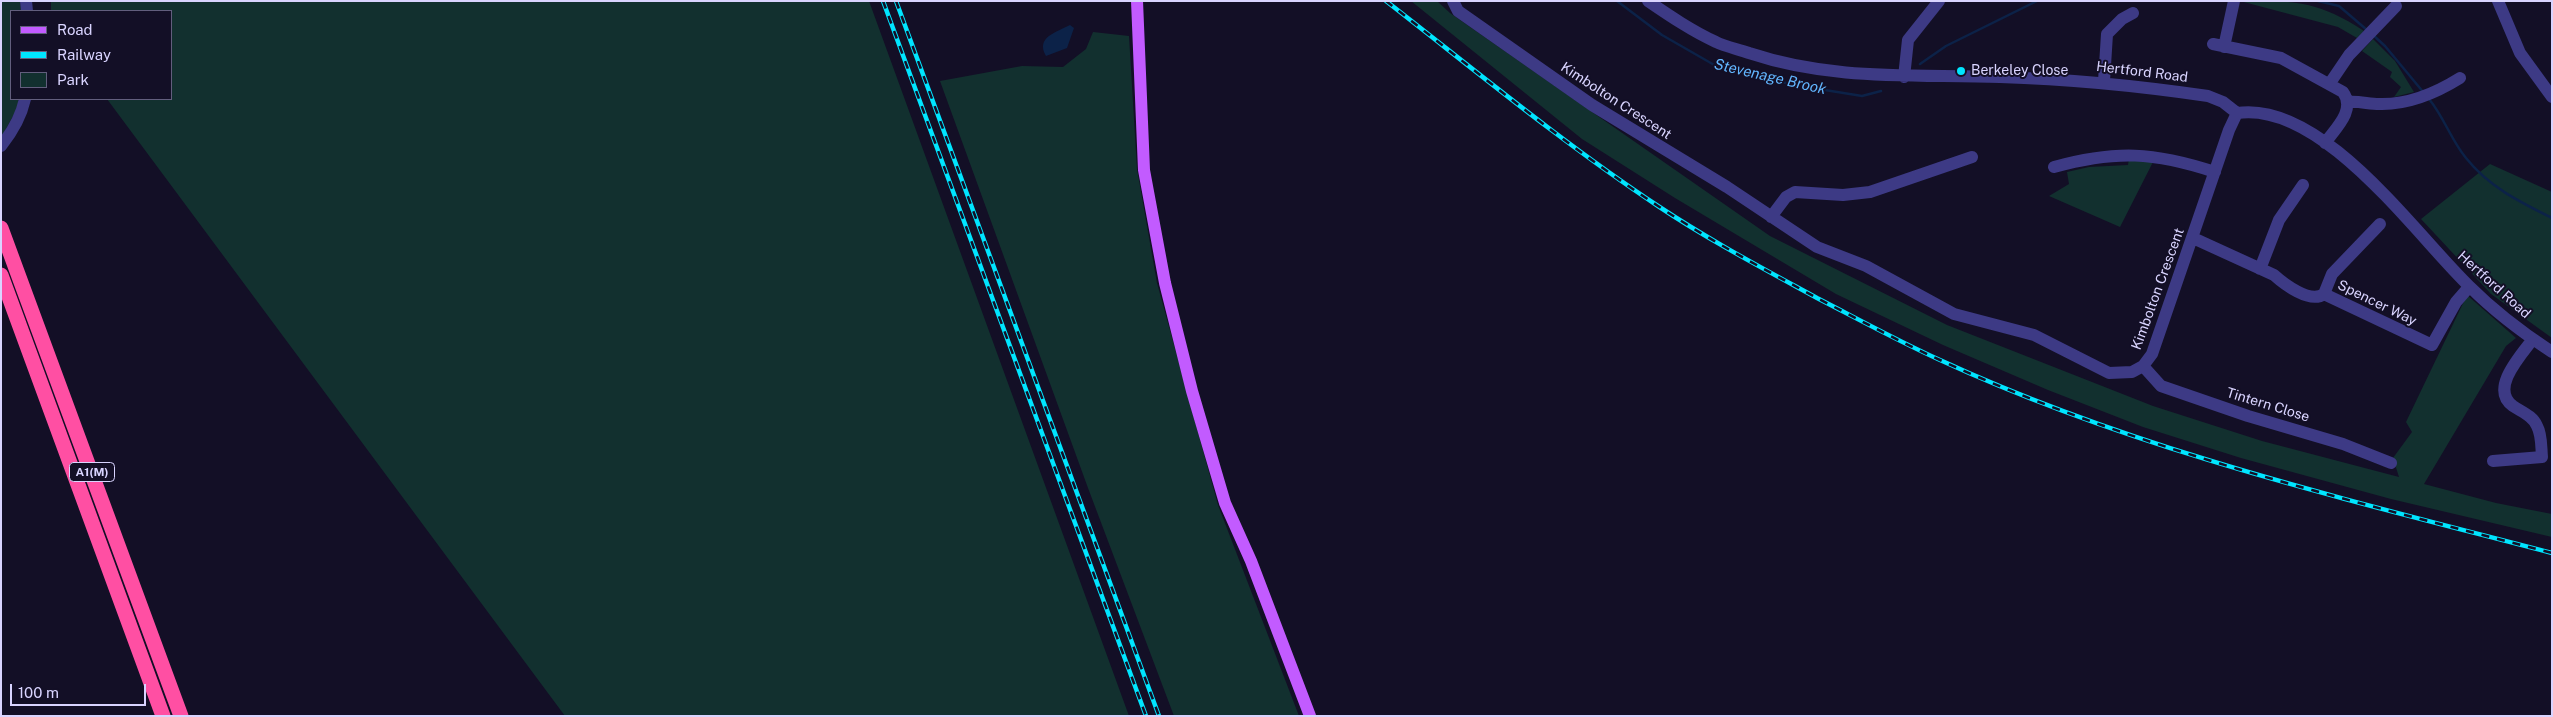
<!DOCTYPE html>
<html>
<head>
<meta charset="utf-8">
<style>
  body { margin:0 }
  #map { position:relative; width:2553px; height:717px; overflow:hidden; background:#130f26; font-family:"Public Sans",sans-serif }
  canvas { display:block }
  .frame { position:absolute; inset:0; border:2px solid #d9d4ff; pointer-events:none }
  .legend { position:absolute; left:10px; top:10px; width:162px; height:90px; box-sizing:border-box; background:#130f26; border:1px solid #625e7d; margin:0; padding:6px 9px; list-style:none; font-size:15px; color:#d9d4ff }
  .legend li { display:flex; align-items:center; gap:10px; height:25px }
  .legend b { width:25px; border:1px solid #625e7d }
  .scale { position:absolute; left:10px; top:684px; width:136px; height:22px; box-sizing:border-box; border:2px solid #d9d4ff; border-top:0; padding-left:6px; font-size:15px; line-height:18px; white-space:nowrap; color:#d9d4ff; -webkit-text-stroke:4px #130f26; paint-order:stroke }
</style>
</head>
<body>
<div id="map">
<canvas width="2553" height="717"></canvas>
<div class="frame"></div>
<ul class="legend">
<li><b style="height:6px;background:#c25bff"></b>Road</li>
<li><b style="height:6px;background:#00e5ff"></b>Railway</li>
<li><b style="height:14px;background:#12302f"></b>Park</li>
</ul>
<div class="scale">100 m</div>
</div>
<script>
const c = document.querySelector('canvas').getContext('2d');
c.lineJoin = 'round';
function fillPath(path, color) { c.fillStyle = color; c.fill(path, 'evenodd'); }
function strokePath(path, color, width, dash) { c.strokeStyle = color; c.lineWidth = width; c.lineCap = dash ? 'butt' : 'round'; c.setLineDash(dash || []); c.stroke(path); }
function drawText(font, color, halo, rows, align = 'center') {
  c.font = font + ' "Public Sans",sans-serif'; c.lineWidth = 4; c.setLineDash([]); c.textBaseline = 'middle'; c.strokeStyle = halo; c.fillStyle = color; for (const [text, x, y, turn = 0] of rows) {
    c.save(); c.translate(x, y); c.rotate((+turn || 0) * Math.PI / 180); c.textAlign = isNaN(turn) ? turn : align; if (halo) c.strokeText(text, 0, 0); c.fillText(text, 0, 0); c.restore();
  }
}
fillPath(new Path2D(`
  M1,1H20L21,11H11V99H18V107L1,138Z
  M51,1H869L1129,716H565L107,99H171V11H51Z
  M1411,1H1437L1450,13L1770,236L1947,325L2153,406L2262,441L2399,477L2393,458L2412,432L2406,422L2467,295L2516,338L2506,346L2424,484L2496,503L2552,514V537L2391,499L2241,458L2143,427L2048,390L1943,345L1836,294L1675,198L1582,139Z
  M2240,1C2294,1 2317,0 2364,31L2357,38L2338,27Z
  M1093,32L1129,36L1137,169L1157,283L1218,505L1299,716H1174L1088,488L940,81L1022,66L1063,67L1086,49Z
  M2373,39L2395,61L2414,92L2394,97L2401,87L2390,77L2392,72L2362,51Z
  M2129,158L2153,162L2120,227L2049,196L2069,184L2067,172L2089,167L2128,165Z
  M2490,164L2552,192V338L2491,294L2421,219Z`), '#12302f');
fillPath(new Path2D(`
  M1070,25L1074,28L1067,48L1046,56C1035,37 1057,32 1070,25Z`), '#0c2248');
strokePath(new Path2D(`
  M1617,1L1662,35L1716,66L1794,85L1862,96L1881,91
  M2318,1L2339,6L2367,30
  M2373,35L2385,46L2424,93
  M1920,64L1946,46L2037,1
  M2429,99C2444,117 2451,140 2466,158C2489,187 2520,202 2552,218`), '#0c2248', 2.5);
strokePath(new Path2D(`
  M26,1L27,11
  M1453,1L1458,11L1592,105L1727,187L1817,247L1866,266L1954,314L2034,335L2109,373L2132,372L2143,366L2152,354L2229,130L2237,113
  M1648,1C1670,16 1692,31 1716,42C1726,47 1738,49 1749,53C1833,81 1913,74 2000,77C2070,79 2139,86 2208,96L2223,102L2237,113C2322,100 2415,234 2469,286C2494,311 2523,333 2552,352
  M2498,1L2520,53L2552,97
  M2213,44L2281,58L2343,92C2356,110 2336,128 2325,143
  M2224,47L2234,1
  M1904,77L1908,40L1939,1
  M2104,81L2107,34L2122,19L2133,13
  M2330,83L2349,55L2396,6
  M2348,102C2359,101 2369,104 2379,104C2409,105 2436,93 2460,78
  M1,146C13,131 21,117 25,99
  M2054,167C2116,150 2154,152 2215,172
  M1771,217L1786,197L1795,192L1843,195L1870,192L1972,157
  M2193,238L2274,275C2284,284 2310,304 2324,294L2432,345L2456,302L2469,287
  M2260,269L2279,220L2303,185
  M2324,294L2332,274L2380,224
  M2143,366L2161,386L2248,416L2343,444L2391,463
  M2493,461L2542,457C2541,447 2542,435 2537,426C2533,416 2522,412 2513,406C2489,389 2521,355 2533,339`), '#3d3a85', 12);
strokePath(new Path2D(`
  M1137,1L1144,170L1165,283L1192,391L1225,503L1251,561L1310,716`), '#c25bff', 12);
strokePath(new Path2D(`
  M1,228L181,716
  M1,275L163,716`), '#ff4fa3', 15);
const rail = new Path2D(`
  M883,1L1146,716
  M896,1L1159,716
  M1386,1C1476,71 1564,144 1658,206C1709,240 1764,269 1817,298C1858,319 1898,341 1940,360C2135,450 2345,499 2552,553`);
strokePath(rail, '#00e5ff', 4.5);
strokePath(rail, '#130f26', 2.5, [8]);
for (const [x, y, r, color] of [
  [1961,71,5,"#00e5ff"]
]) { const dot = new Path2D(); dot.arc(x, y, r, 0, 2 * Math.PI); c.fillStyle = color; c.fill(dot); strokePath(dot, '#130f26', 2); }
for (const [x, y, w] of [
  [92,472,45]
]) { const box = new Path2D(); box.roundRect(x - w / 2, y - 9.5, w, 19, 4); c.fillStyle = '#130f26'; c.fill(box); strokePath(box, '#d9d4ff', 1); }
drawText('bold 12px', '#d9d4ff', null, [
  ["A1(M)",92,472]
]);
drawText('14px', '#d9d4ff', '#130f26', [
  ["Berkeley Close",1971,71]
], 'left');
drawText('14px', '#d9d4ff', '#130f26', [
  ["Hertford Road",2142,72,7],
  ["Kimbolton Crescent",1616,101,33],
  ["Hertford Road",2494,285,42],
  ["Kimbolton Crescent",2158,289,-70],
  ["Spencer Way",2377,303,26],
  ["Tintern Close",2268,405,17]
]);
drawText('italic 15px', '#62b6ff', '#130f26', [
  ["Stevenage Brook",1770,77,13]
]);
</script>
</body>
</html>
